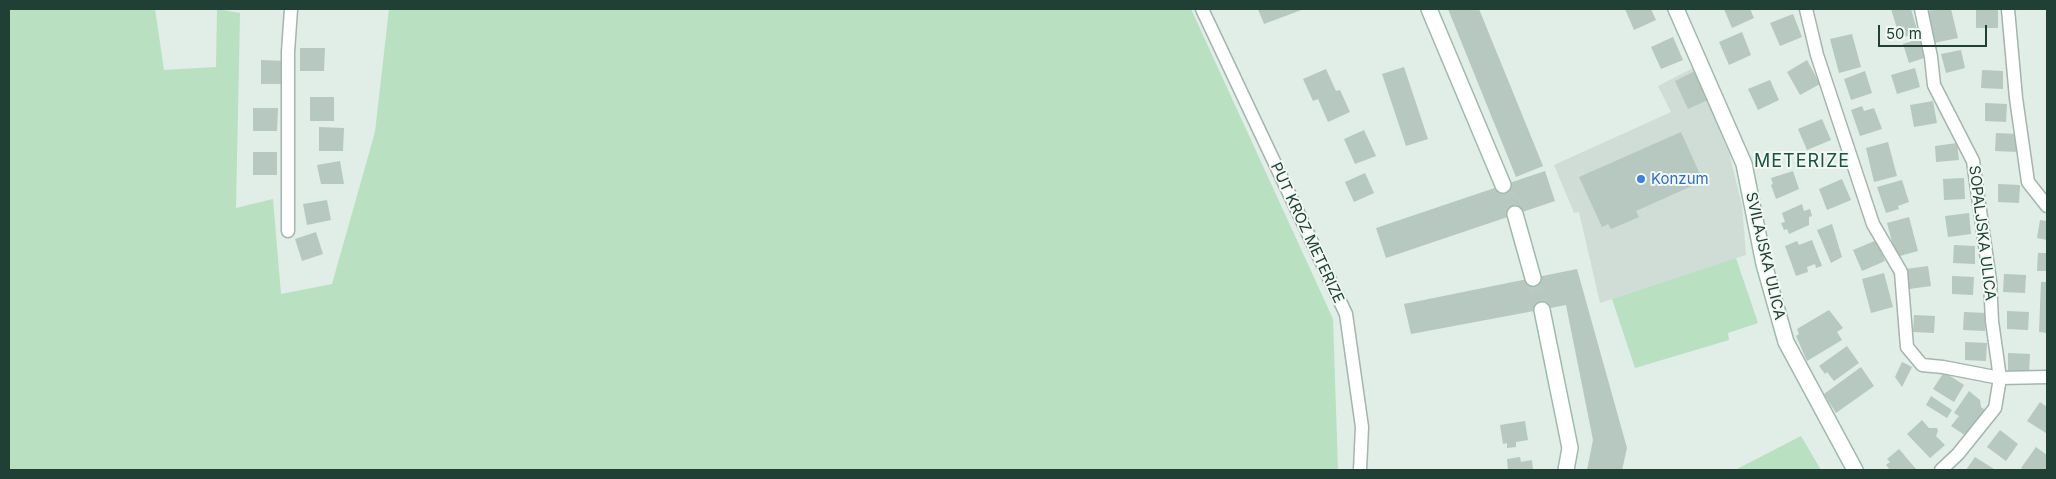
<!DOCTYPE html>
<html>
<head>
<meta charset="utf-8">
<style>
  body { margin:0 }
  #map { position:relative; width:2056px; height:479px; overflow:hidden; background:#e1ede7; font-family:Inter,sans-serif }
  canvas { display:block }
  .frame { position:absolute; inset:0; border:10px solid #203f35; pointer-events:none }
  .scale { position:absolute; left:1878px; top:25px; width:109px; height:22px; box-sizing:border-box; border:2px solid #203f35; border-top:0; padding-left:6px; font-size:15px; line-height:18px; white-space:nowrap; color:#203f35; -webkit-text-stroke:4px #f2f9f5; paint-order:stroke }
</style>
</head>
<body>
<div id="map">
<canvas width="2056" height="479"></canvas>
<div class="frame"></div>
<div class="scale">50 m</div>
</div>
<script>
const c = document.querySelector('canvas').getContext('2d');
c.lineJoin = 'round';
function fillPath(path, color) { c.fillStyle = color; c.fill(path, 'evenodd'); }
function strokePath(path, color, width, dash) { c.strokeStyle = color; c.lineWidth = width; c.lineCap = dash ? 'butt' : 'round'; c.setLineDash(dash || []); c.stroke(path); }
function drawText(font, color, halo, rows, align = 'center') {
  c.font = font + ' Inter,sans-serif'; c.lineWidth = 4; c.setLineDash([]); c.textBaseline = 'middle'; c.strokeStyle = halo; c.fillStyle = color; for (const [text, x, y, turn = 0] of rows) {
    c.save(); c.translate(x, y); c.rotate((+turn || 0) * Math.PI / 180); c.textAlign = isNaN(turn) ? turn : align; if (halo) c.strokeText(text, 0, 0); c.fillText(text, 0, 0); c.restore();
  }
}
fillPath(new Path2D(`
  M1695,67L1729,153L1742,205L1746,255L1600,303L1579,212L1574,213L1554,165L1671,112L1658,86Z`), '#cfddd6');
fillPath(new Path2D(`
  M9,9H155L164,70L216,67L217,9L240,13L236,208L273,199L281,294L332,284L375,132L389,9H1191L1333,319L1338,470H9Z
  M1736,258L1758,323L1728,333L1729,340L1635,368L1612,299Z
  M1801,436L1821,470H1735Z`), '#b8e0c1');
fillPath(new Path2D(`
  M1258,9H1304L1264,24Z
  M1448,9H1479L1543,166L1516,177Z
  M1625,9H1651L1656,20L1634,30Z
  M1724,9H1750L1754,18L1732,28Z
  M1891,9H1911L1918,33L1900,38Z
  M1938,9H1951L1958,38L1934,43L1927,11Z
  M1976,9H1998V28H1976Z
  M1793,14L1802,37L1780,46L1770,23Z
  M1742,32L1751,55L1729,65L1719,42Z
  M1852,34L1861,67L1839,73L1830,39Z
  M1673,37L1683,60L1661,69L1651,47Z
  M1921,38L1927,57L1909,63L1903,44Z
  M300,48H325L324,71H300Z
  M1961,50L1965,68L1946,73L1941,54Z
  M261,60L285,61V84H261Z
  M1807,60L1820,84L1800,95L1787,72Z
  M1404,67L1428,139L1406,146L1382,74Z
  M1915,68L1920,87L1897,94L1891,75Z
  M1326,69L1336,91L1340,90L1350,112L1328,122L1318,99L1313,101L1303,79Z
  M1982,70L2003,71V89L1981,88Z
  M1695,71L1708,100L1688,109L1675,81Z
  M1865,71L1872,93L1851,100L1844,79Z
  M1770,80L1779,100L1758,110L1748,89Z
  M310,97H334V121H310Z
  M1933,101L1937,123L1914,127L1910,105Z
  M1985,103L2007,104L2006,122L1985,121Z
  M1862,106L1864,111L1874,108L1882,129L1860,136L1851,110Z
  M253,108H278L277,131H253Z
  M1822,119L1831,140L1807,150L1798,129Z
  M319,127L344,128L343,151H319Z
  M1364,130L1376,156L1355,164L1344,139Z
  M1681,132L1703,181L1636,211L1639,217L1611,229L1608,224L1602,227L1579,177Z
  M1996,133L2018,134L2017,152L1995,151Z
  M1888,142L1897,176L1874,182L1866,148Z
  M1957,143L1959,160L1936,162L1935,146Z
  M253,152H277V175H253Z
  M340,161L344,184H321L317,165Z
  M1545,171L1555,201L1386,258L1376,228Z
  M1793,171L1799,189L1776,199L1771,185L1773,184L1771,178Z
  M1365,173L1374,193L1354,202L1345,182Z
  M1964,178L1965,199L1944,200L1943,179Z
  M1842,179L1851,200L1827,210L1819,189Z
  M1902,180L1909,202L1898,206L1899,209L1886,213L1877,187Z
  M1998,184L2020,185L2019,203L1998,202Z
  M327,200L331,220L307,225L303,204Z
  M1802,204L1804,211L1810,209L1812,216L1809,217V225L1789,234L1787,229L1784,230L1781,223L1785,222L1782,213Z
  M1969,213L1971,234L1948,237L1945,216Z
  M1909,217L1918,251L1896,257L1887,223Z
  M2040,220L2047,221V240L2037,238Z
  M1832,224L1842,257L1831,263L1817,230Z
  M316,232L323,254L302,261L295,239Z
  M1812,240L1822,266L1816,268L1815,264L1807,267L1808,272L1796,276L1785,246L1797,241L1799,245Z
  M1877,240L1885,261L1862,271L1853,250Z
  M1954,245L1975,246V264L1953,263Z
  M2038,253H2047V271H2037Z
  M1928,266L1931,286L1909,289L1906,269Z
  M1577,269L1627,448L1622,470H1587L1593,440L1566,305L1411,334L1404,304Z
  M1884,273L1893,307L1871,313L1862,279Z
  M2004,274L2026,275L2025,293L2003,292Z
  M1952,276L1974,277L1973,295L1952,294Z
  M2041,282H2047V333L2039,332Z
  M1829,310L1843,328L1837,332L1842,340L1807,361L1796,336L1799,334L1797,329Z
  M2007,311L2029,312L2028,330L2007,329Z
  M1964,312L1986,313L1985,331L1963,330Z
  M1914,315L1935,316L1934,333L1913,332Z
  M1965,342L1987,343L1986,361L1965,360Z
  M1847,346L1859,363L1834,381L1827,372L1825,374L1819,366Z
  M2008,353L2030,354L2029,372L2008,371Z
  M1902,362L1912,367L1902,387L1895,377Z
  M1861,367L1874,386L1836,413L1824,394Z
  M1944,372L1964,385L1954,402L1933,389Z
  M1969,391L1980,400L1981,407L1985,410L1966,436L1951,426L1959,416L1954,413Z
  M1931,396L1952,410L1947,418L1926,405Z
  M2040,402L2047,407L2046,433L2027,421Z
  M1922,420L1929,428H1937L1938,431L1936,436L1945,445L1930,458L1907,434Z
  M1525,421L1528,440L1516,442V447L1507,448V443L1503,444L1500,425Z
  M2000,430L2018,444L2006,461L1987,447Z
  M2036,447L2047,455V470H2024L2021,468Z
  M1899,449L1916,469L1915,470H1890L1886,465L1890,462L1887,459Z
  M1520,457L1521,462L1532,460L1533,470H1508L1507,459Z
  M1975,457L1994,469L1993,470H1966Z`), '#b6c8c0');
strokePath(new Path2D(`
  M1503,185L1515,214
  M1533,278L1542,310`), '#bacac3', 15, [15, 8]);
const street = new Path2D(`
  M1202,9L1346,314L1362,427L1360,470
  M1806,9L1817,55L1873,224L1901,272L1907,347L1922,365L1943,367L2000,378L2047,377
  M1921,9L1931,57L1934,85L1973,161L1990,281L1992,321L2000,378L1995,408L1958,454L1941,470
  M2008,9L2016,98L2028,182L2047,206
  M288,231V52L291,9`);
const secondary = new Path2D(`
  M1429,9L1503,185
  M1676,9L1744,164L1764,264L1786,342L1855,470
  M1515,214L1533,278
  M1542,310L1570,448L1566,470`);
strokePath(street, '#a3b5ae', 15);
strokePath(secondary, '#9fb9ae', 18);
strokePath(street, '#fff', 12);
strokePath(secondary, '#fff', 15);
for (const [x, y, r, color] of [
  [1641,179,5,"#3f7fe0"]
]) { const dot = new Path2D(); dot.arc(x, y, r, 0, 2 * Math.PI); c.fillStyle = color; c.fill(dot); strokePath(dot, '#f2f9f5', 2); }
drawText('15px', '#366cbe', '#f2f9f5', [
  ["Konzum",1651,179]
], 'left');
drawText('15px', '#203f35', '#f2f9f5', [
  ["PUT KROZ METERIZE",1307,233,65],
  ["SOPALJSKA ULICA",1982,233,83],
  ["SVILAJSKA ULICA",1765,256,77]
]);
c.letterSpacing = '1px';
drawText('18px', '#1a5342', '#f2f9f5', [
  ["METERIZE",1802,162]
]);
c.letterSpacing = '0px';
</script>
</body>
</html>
